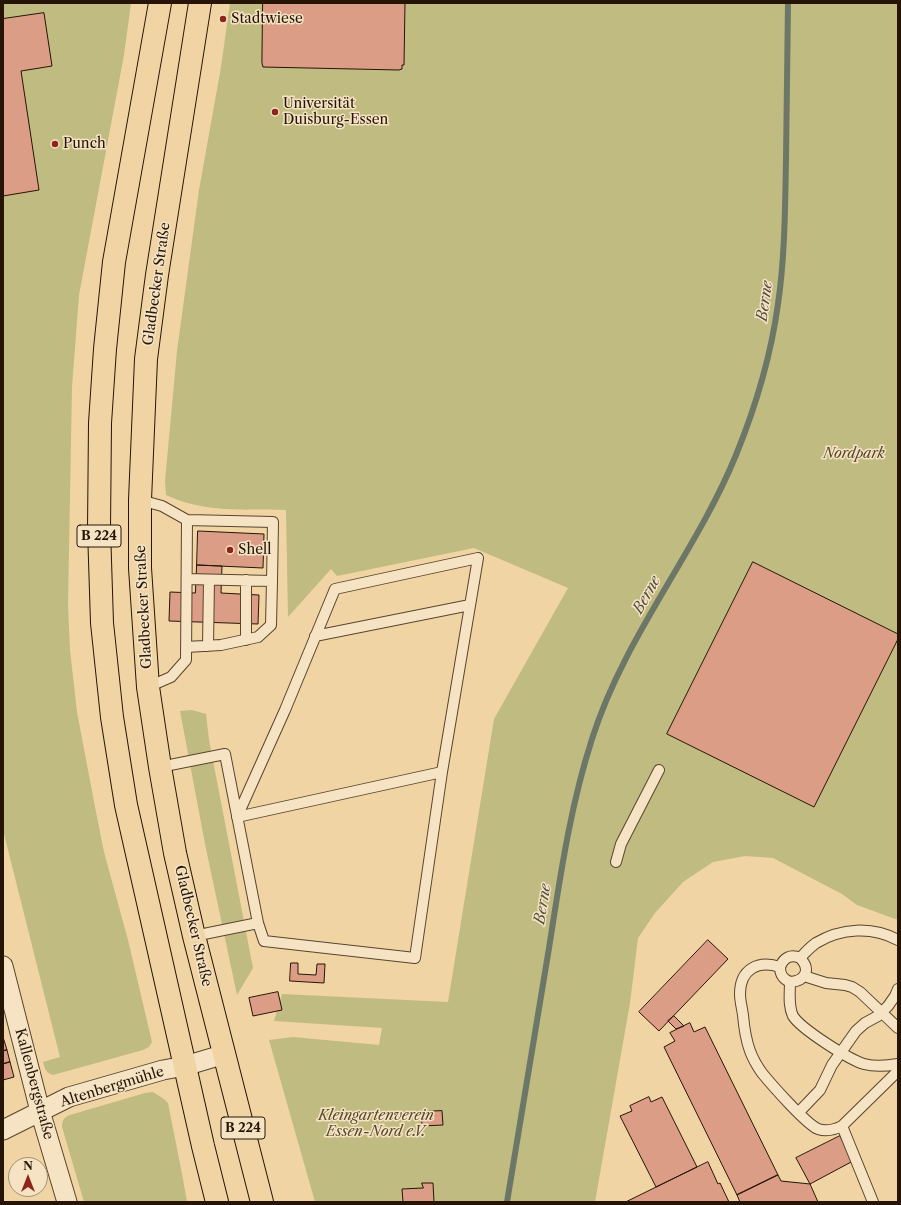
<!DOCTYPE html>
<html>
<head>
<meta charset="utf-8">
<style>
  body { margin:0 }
  #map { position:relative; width:901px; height:1205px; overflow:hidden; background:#f0d4a4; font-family:"Libre Caslon Text",serif }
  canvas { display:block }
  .frame { position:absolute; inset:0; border:4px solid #261505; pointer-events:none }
  .north { position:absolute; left:8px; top:1157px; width:40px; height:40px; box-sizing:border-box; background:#f5e3c4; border:1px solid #a29178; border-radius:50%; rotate:0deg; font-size:11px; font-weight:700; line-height:16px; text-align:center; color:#261505 }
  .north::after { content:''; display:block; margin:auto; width:14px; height:18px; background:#8f2418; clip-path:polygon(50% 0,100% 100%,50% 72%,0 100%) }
</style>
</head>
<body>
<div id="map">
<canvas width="901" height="1205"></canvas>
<div class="frame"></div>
<div class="north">N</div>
</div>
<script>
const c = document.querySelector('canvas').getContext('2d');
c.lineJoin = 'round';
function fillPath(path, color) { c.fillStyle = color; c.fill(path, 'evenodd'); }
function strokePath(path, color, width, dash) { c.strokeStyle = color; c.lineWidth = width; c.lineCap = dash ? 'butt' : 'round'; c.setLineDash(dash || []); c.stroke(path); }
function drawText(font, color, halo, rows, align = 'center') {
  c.font = font + ' "Libre Caslon Text",serif'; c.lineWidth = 3; c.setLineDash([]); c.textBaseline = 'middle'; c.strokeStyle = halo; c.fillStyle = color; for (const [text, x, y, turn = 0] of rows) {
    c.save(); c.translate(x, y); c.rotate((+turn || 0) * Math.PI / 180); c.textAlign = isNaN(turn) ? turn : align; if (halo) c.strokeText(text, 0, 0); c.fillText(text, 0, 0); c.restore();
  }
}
fillPath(new Path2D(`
  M3,3H131L124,55L79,295L72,387L68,605L70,650L77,712L95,807L104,852L128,940L152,1042L149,1047L143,1050L53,1075C46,1073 45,1069 43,1062L60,1057L3,830Z
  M230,3H898V920L857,905L842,894L773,858L745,856L713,862L683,882L655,913L638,938L630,1003L595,1202H315L269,1040L293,1037L379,1045L382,1028L274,1021L282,994L448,1002L494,719L568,588L474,548L337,576L331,569L288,617L286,510C246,509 203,513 166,495L165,481L177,351L199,190L221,67Z
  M192,710L206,714L209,740L253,968L237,995L205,844L180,711Z
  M153,1092L164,1099L168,1103L183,1179L187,1202H84L62,1127C62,1121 64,1117 70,1115L145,1093Z`), '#c0bb81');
strokePath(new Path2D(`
  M507,1202C521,1117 535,1033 549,948C560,878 570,807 592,739C624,637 696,553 736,455C756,406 771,355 778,304C785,256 785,208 786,160C787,108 787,55 788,3`), '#6c7768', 6);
const building = new Path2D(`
  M263,3H405L404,65H402V69L399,70L263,67L262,63Z
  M44,13L52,66L21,71L39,190L3,196V19Z
  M198,531L264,534L263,568L197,565Z
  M753,562L898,634V639L814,807L667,734Z
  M197,565L222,566L221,593L259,595L258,624L169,621L170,592L195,593Z
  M708,940L728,959L659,1031L639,1012Z
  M291,963H298V974L316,975L317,964H325L324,983L290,981Z
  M278,992L282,1010L253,1016L249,998Z
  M674,1016L684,1026L676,1029L668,1021Z
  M690,1023L694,1032L705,1027L778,1175L737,1195L664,1047L675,1041L670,1033Z
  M3,1037L7,1050L3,1051Z
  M7,1050L10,1062L3,1064V1051Z
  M10,1062L14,1077L3,1080V1064Z
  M649,1097L651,1102L662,1097L697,1167L656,1187L620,1116L632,1111L630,1106Z
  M442,1111L443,1125L422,1126L421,1112Z
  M840,1136L853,1161L810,1184L796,1158Z
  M708,1162L718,1184L720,1183L729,1202H626Z
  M778,1175L781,1181L810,1184L818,1202H740L737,1195Z
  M422,1183H433L434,1202H403L402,1189L423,1188Z`);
fillPath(building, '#dc9d87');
strokePath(building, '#261505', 1);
const lane = new Path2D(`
  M140,500L162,506L187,520L186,660L171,677L148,687
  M187,520L273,522L272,581
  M315,636L470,605
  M246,640V580
  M208,646L209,580
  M186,647L221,645L258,637L271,625L272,581L187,579
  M160,767L225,754L258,923L264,941L415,958L442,772L478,558L335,589L285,710L237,817
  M237,817L442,772
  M616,862L621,844L659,770
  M194,936L258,923
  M898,940C872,926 841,928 816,943C810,947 805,953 800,958C791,954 784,957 780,967C758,960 740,969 740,994C740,1001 742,1008 743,1015C744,1027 746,1040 750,1051C753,1059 757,1066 762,1073C771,1084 806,1124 818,1129C827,1132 834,1130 842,1126L898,1071
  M800,958C811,969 806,981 790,982C790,993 788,1006 793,1016C801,1029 850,1060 864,1064C875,1067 887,1066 898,1064
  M780,967C780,975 783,979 790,982
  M804,976L826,983L845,985L852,987L860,992L898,1028
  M799,1112L820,1090L832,1065L856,1031L865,1023L878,1016L888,1006L895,996L898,989
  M842,1126L873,1202`);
const street = new Path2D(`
  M3,966L40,1111L67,1202
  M3,1130L69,1097L163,1070L185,1066L225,1054`);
const primary = new Path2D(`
  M160,3L114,262L105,349L100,423L99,529L102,623L112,717L126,805L203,1146L217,1202
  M200,3L157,275L146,359L140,500V568L148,687L160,767L175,853L194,936L262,1202`);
strokePath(lane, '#58452d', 12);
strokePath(street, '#58452d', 21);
strokePath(primary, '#261505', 24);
strokePath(lane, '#f5e3c4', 10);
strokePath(street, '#f5e3c4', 19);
strokePath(primary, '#f0d4a4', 22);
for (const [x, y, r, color] of [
  [223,19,4,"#8f2418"],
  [275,112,4,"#8f2418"],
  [55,144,4,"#8f2418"],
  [230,550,4,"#8f2418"]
]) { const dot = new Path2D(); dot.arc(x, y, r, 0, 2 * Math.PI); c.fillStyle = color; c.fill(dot); strokePath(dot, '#f5e3c4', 1.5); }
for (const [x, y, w] of [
  [99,536,44],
  [243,1128,44]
]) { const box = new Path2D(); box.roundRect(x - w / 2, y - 11, w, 22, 3); c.fillStyle = '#f5e3c4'; c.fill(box); strokePath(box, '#261505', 1); }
drawText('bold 13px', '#261505', null, [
  ["B 224",99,536],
  ["B 224",243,1128]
]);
drawText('14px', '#261505', '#f5e3c4', [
  ["Stadtwiese",231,19],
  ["Universität",283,104],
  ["Duisburg-Essen",283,120],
  ["Punch",63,144],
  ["Shell",238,550]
], 'left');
drawText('14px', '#261505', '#f5e3c4', [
  ["Gladbecker Straße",157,284,-82],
  ["Gladbecker Straße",144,607,-93],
  ["Gladbecker Straße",193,926,77],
  ["Kallenbergstraße",34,1084,75],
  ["Altenbergmühle",112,1087,-17]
]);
drawText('italic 14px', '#54472a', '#f5e3c4', [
  ["Nordpark",854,454],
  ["Kleingartenverein",376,1116],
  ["Essen-Nord e.V.",376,1132]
]);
drawText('italic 15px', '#4f4e3f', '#f5e3c4', [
  ["Berne",765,301,-82],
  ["Berne",647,595,-61],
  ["Berne",543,904,-81]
]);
</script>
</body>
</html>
